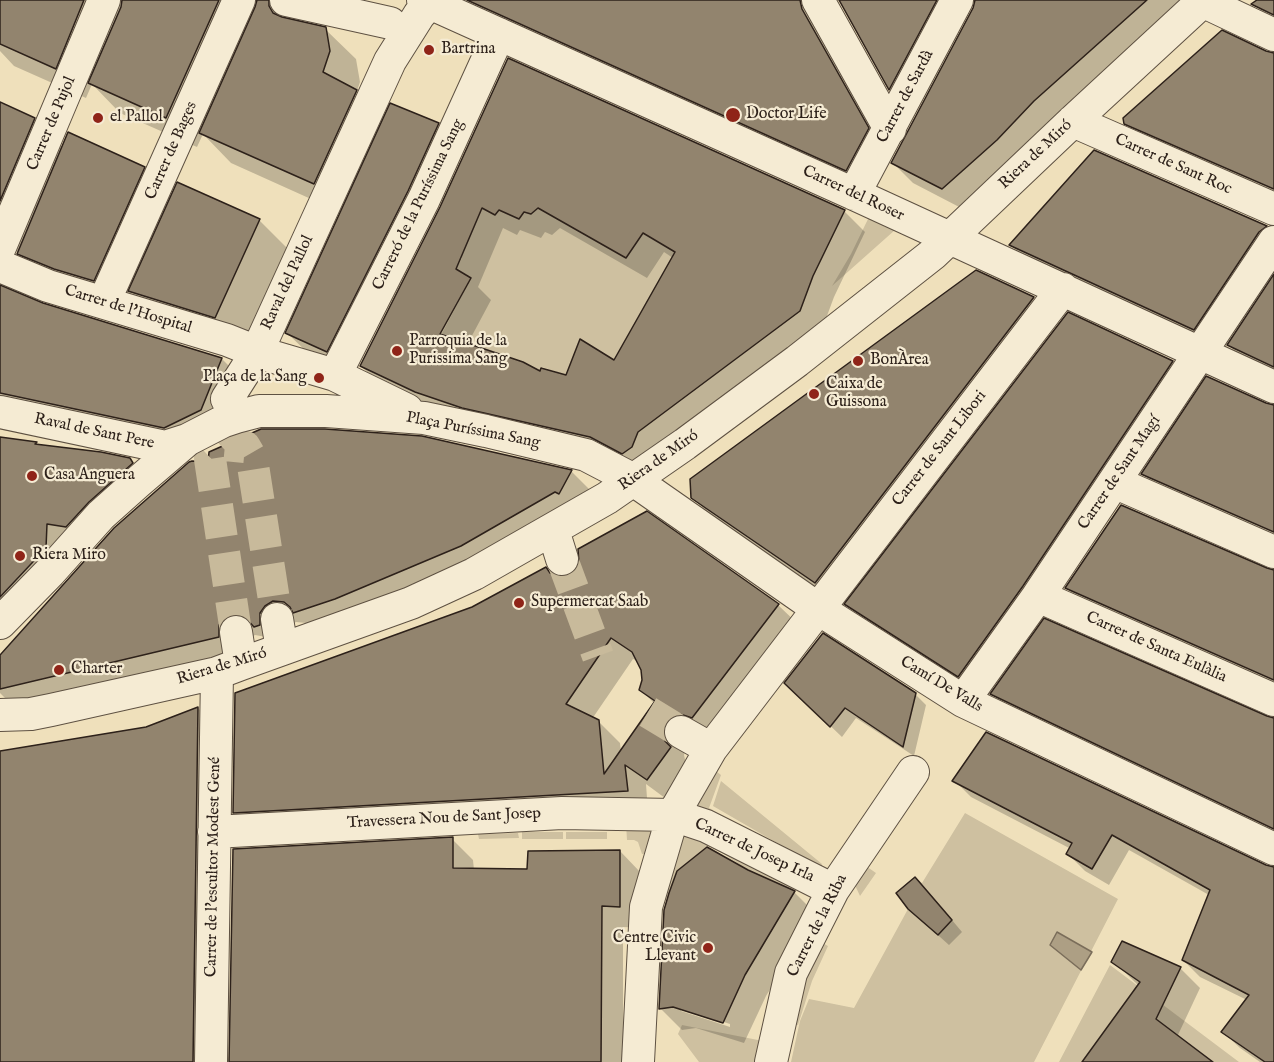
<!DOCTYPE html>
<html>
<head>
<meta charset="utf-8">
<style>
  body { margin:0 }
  canvas { display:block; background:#efe0bb }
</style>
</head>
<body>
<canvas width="1274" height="1062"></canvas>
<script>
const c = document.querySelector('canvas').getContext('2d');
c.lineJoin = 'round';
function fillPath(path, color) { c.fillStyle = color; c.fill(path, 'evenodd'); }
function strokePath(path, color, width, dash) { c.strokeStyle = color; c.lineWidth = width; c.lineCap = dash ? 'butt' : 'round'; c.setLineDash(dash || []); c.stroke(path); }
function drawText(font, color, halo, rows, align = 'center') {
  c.font = font + ' "IM FELL English",serif'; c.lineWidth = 4.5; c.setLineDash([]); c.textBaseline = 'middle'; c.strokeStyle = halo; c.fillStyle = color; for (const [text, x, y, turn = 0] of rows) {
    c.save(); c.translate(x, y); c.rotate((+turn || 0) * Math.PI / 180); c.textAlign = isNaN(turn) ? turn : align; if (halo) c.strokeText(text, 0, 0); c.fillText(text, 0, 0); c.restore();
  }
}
fillPath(new Path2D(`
  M482,208L495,215L499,210L531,214L538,208L626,258L643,233L675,252L614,360L580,339L566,375L542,367L538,377L528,373L530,365L523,362L450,338L439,339L471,278L456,269L462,258L456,253Z
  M869,217L895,230L832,286L851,254Z
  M707,764L721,775L709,808L713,810V818L695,805Z
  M721,781L822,864V869L713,806Z
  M965,813L1118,899L1034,1062H791L800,1021L809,999L854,1008L908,909L896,893L915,877L922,883Z
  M626,824L649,826L653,831L655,853L642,854L638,842L634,840H627Z
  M690,830L799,882L795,891L748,870L710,845L677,871L658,921L649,953L679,836Z
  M522,832H563V839H522Z
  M566,832H607V839H566Z
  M518,833L519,838L479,839L478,834Z
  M863,864L876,873L860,896L854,883Z
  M817,940L828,946L812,981L798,1025L785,1022Z
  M1110,965L1239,1062H1059Z
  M682,1025L763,1041L760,1062H699L678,1034Z`), '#cec0a0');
const water = new Path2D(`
  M1057,932L1092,952L1081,970L1050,945Z`);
fillPath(water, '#ad9f84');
strokePath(water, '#7a6d5a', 1.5);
fillPath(new Path2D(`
  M2,0H337L303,17L300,23L325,29L356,59L360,82L357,91L385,119L438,124L460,146L348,372L309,354L287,333L342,213L231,163L203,134L197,147L120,113L92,84L86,98L14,66L0,51V4Z
  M442,0H806L889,149L867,190Z
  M838,0H1190L963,209L913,183L893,163L976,2L969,4L910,109L890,89L842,3Z
  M1259,0H1274V23L1254,4Z
  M1266,53L1274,54V198L1143,140L1126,123Z
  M509,60L844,211L865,232L834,297L821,332L652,467L484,428L382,387L361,366L441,208ZM503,228L517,235L520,230L541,238L545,232L552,235L560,228L647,278L664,252L673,258L614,362L567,376L541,373L467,345L491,300L478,287Z
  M0,104L34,119L63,148L144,168L172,197L259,220L289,250L246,347L161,321L132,293L124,311L49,284L16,251L9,267L11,284L9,291L42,305L222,359L248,385L191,454L0,412Z
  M1094,152L1266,227L1274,235L1215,351L1032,267L1011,245Z
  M976,271L1034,298L1055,319L837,604L715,520L693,498Z
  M1274,277V375L1245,362L1229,345Z
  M1172,362L1194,383L980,697L868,625L846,604Z
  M1267,405L1274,406V541L1159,490L1143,474Z
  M421,437L572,472L593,493L581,514L316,634L306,623L296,622L266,637L255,635L246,640L240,658L18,711L0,693V658L209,464Z
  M0,438L129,459L150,481L0,640Z
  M647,513L778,605L800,626L714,738L687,744L684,755L686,764L669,801L646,784L648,812L256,834L234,812L473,609L546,569L553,576L568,577ZM633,659L639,662L643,670L644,680L641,690L655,704L621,752L620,743L598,721L592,719Z
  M1274,571V689L1083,605L1067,588Z
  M797,694H915L926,705L914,756L856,718L842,737Z
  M992,694L1274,719V837L1009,710Z
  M198,708L218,728L213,1062H0V752L147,728Z
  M954,780L1274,868V1062H1260L1240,1048L1223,1032L1247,1000L1200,977L1183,960L1209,895L1129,850L1109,885L1085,871L1068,854L1071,849L971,797Z
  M452,839L473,860L474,870H528L620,851L641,873V928L623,927V1062H231Z
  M747,871L794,892L816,914L766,996L744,1043L696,1028L682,1030L660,1008ZM681,1008L730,1024V1027L681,1011Z
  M926,889L962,932L949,945L921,920Z
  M1113,961L1180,968L1200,988L1177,1037L1208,1062H1084L1139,986Z`), '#0003');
const building = new Path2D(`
  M0,0H84L56,69L0,44Z
  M122,0H219L166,118L88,83L121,7Z
  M257,0H269V6L273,13L282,17L326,27L330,51L323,72L357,90L314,184L199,133L255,7Z
  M467,0H800L802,9L869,128L846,171Z
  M839,0H937L889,90Z
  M975,0H1147L1034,101L997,140L942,189L891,163L973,8Z
  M1257,0H1274V15L1251,4Z
  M1222,30L1266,51L1274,53V189L1124,124L1123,118Z
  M508,58L845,210L813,276L800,311L638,432L632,447L622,454L590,437L462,408L415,392L360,366L440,207ZM482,208L495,215L499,210L519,219L524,212L531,214L538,208L626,258L643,233L675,252L614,360L580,339L566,375L541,368L540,371L523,362L440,334L471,278L456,269Z
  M0,102L35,118L0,201Z
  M390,103L439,123L408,191L327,352L285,333Z
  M68,132L145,167L94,281L54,269L17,254Z
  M1094,150L1267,226L1259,232L1194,330L1009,245Z
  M177,182L260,219L215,318L128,291Z
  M976,270L1034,297L815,583L691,498L690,479Z
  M1274,274V367L1227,345Z
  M0,285L43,303L222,358L201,410L164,428L0,393Z
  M1068,312L1173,361L1023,586L958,677L844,604Z
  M1206,376L1266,403L1274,405V532L1141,474Z
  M261,429H325L422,436L572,470L559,494L555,492L461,546L335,599L293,613L290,607L284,602L273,601L265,606L260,613V625L254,627L243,615L233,614L224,618L219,625V637L0,689V655L114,528L189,462L192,461L208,462L209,452Z
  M0,437L37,442L35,444L101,452L130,458L133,463L89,502L66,527L47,524L46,548L0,597Z
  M1121,505L1267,568L1274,570V680L1065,588Z
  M647,511L779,604L692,718L680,714L672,716L666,723L663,733L665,741L671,747L647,780L625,765L628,791L233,813L235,693L472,607L546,567L550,573L557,576H568L575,572L579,564L578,549ZM611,638L632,652L641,670L642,680L639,690L655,701L604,774L599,720L566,704Z
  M1044,618L1267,716L1274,718V829L990,694Z
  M823,633L916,693L903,747L845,708L830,727L784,683Z
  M198,707L193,1062H0V751L146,727Z
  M986,732L1266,865L1274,867V1062H1265L1221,1032L1249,995L1182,960L1210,890L1112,835L1092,869L1066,854L1072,843L952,781Z
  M453,837V868L527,869L528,851L620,850V907L602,906L601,1062H229L233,849Z
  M707,847L748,870L795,891L745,975L723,1023L673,1007L659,1009L664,910L669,893L677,871Z
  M915,877L952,920L938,935L908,909L896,893Z
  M1122,941L1181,967L1156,1019L1213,1062H1082L1140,982L1111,962Z`);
fillPath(building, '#92846e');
strokePath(building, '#2d211a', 1.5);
strokePath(new Path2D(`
  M562,559L598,656
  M236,632L210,459L225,445L245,447L252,459L277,619
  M648,712L681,732`), '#c8ba9b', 32, [32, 16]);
const minor = new Path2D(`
  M286,0L390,23
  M423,0L854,194L1274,387
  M818,0L890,129
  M1200,0L1274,35
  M1073,121L1274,209
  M854,194L957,0
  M0,247L104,0
  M0,266L48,286L227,340L257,352L335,375L407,410
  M104,302L239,0
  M335,375L424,199L499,34
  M0,412L165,447L187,440
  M236,417L227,399L257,352L390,61L419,15L432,0
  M1114,482L1274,552
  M553,530L562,559
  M1038,596L1274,700
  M277,619L282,649
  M0,623L50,572L101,515L138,482L187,440L224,421L236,417L259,411H326L424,418L486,431L586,455L632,479L817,608L963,701L1274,849
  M236,632L241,664
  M963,701L1038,596L1274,242
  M0,715L31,714L51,710L217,673L241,664L411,603L474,574L607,498L685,444L797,361L933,254L1073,121L1204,0
  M681,732L711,749
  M214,832L562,813L673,815L706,826L833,890
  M211,1062L217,673
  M638,1062L646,907L673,815L711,749L1063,289
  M771,1062L791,973L833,890L913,772`);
strokePath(minor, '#5e5142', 34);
strokePath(minor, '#f5ebd3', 32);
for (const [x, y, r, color] of [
  [429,50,6,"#8f2418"],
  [733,115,8,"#8f2418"],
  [98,118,6,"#8f2418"],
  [397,351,6,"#8f2418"],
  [858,361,6,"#8f2418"],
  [319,378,6,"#8f2418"],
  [814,394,6,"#8f2418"],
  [32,476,6,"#8f2418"],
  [20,556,6,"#8f2418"],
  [519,603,6,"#8f2418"],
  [59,670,6,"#8f2418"],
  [708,948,6,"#8f2418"]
]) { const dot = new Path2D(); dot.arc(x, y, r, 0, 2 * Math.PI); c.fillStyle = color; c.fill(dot); strokePath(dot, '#f5ebd3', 2); }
drawText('16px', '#2d211a', '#f5ebd3', [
  ["Bartrina",441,50],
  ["Doctor Life",746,115],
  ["el Pallol",110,118],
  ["Parroquia de la",409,342],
  ["Purissima Sang",409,360],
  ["BonÀrea",870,361],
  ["Plaça de la Sang",307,378,"right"],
  ["Caixa de",826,385],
  ["Guissona",826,403],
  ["Casa Anguera",44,476],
  ["Riera Miro",32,556],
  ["Supermercat Saab",531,603],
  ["Charter",71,670],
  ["Centre Civic",696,939,"right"],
  ["Llevant",696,957,"right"]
], 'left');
drawText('16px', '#2d211a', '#f5ebd3', [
  ["Carrer de Sardà",906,97,-62],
  ["Carrer de Pujol",52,124,-67],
  ["Carrer de Bages",172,151,-66],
  ["Riera de Miró",1036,155,-43],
  ["Carrer de Sant Roc",1173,165,24],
  ["Carrer del Roser",853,194,25],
  ["Carreró de la Puríssima Sang",419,205,-64],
  ["Raval del Pallol",288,283,-65],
  ["Carrer de l'Hospital",128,310,17],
  ["Plaça Puríssima Sang",473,431,11],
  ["Raval de Sant Pere",94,432,12],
  ["Carrer de Sant Libori",940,449,-52],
  ["Riera de Miró",659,461,-35],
  ["Carrer de Sant Magí",1120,473,-56],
  ["Carrer de Santa Eulàlia",1156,648,24],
  ["Riera de Miró",222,667,-17],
  ["Camí De Valls",941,685,31],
  ["Travessera Nou de Sant Josep",444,819,-3],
  ["Carrer de Josep Irla",754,851,25],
  ["Carrer de l'escultor Modest Gené",214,867,-89],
  ["Carrer de la Riba",818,926,-63]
]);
</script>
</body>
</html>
